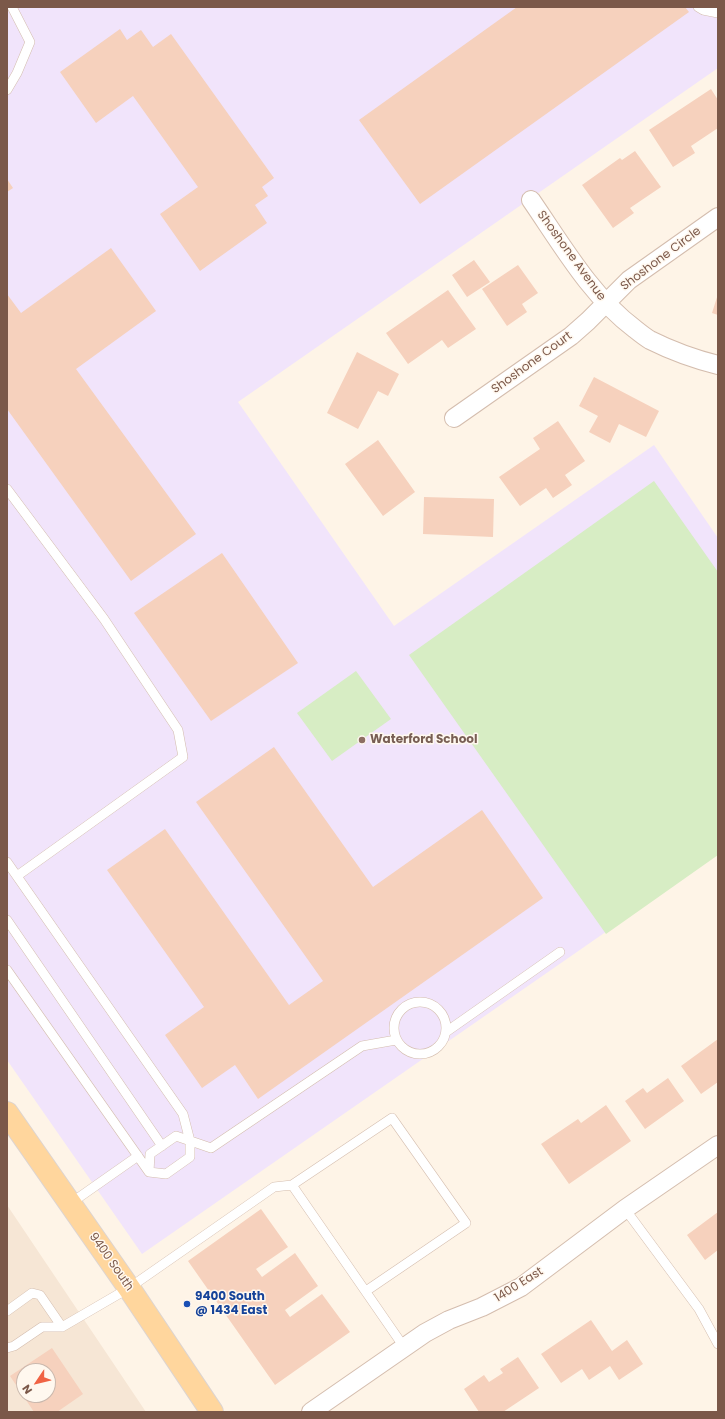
<!DOCTYPE html>
<html>
<head>
<meta charset="utf-8">
<style>
  body { margin:0 }
  #map { position:relative; width:725px; height:1419px; overflow:hidden; background:#fef4e7; font-family:Poppins,sans-serif }
  canvas { display:block }
  .frame { position:absolute; inset:0; border:8px solid #7b5849; pointer-events:none }
  .north { position:absolute; left:16px; top:1363px; width:40px; height:40px; box-sizing:border-box; background:#fff8ef; border:1px solid #cab8ad; border-radius:50%; rotate:235deg; font-size:11px; font-weight:700; line-height:16px; text-align:center; color:#7b5849 }
  .north::after { content:''; display:block; margin:auto; width:14px; height:18px; background:#f06344; clip-path:polygon(50% 0,100% 100%,50% 72%,0 100%) }
</style>
</head>
<body>
<div id="map">
<canvas width="725" height="1419"></canvas>
<div class="frame"></div>
<div class="north">N</div>
</div>
<script>
const c = document.querySelector('canvas').getContext('2d');
c.lineJoin = 'round';
function fillPath(path, color) { c.fillStyle = color; c.fill(path, 'evenodd'); }
function strokePath(path, color, width, dash) { c.strokeStyle = color; c.lineWidth = width; c.lineCap = dash ? 'butt' : 'round'; c.setLineDash(dash || []); c.stroke(path); }
function drawText(font, color, halo, rows, align = 'center') {
  c.font = font + ' Poppins,sans-serif'; c.lineWidth = 3; c.setLineDash([]); c.textBaseline = 'middle'; c.strokeStyle = halo; c.fillStyle = color; for (const [text, x, y, turn = 0] of rows) {
    c.save(); c.translate(x, y); c.rotate((+turn || 0) * Math.PI / 180); c.textAlign = isNaN(turn) ? turn : align; if (halo) c.strokeText(text, 0, 0); c.fillText(text, 0, 0); c.restore();
  }
}
fillPath(new Path2D(`
  M7,1205L146,1412H7ZM24,1371H48V1395H24Z`), '#f6e6d5');
fillPath(new Path2D(`
  M7,7H718V68L238,402L394,626L654,445L718,538V854L142,1254L7,1060Z`), '#f1e4fb');
fillPath(new Path2D(`
  M654,481L718,572V855L606,934L409,655Z
  M356,671L391,719L332,761L297,713Z`), '#d7edc4');
fillPath(new Path2D(`
  M517,7H685L689,12L420,204L359,120Z
  M120,29L127,40L141,30L153,47L171,34L274,178L262,187L268,196L255,205L267,223L200,271L160,214L198,187L133,96L96,123L60,72Z
  M711,89L718,100V128L691,146L695,153L673,167L649,130Z
  M635,151L661,187L630,208L634,213L613,228L582,185L620,158L622,160Z
  M7,179L13,188L7,192Z
  M111,248L156,311L76,369L196,534L131,581L7,409V294L21,313Z
  M474,260L490,282L467,297L452,275Z
  M518,265L538,293L522,304L527,312L507,326L482,289Z
  M448,290L476,329L448,348L442,340L408,364L386,333Z
  M718,294V315L712,313Z
  M357,352L399,374L388,396L378,391L358,429L327,413Z
  M594,377L659,411L646,437L619,424L610,443L589,432L598,416L579,406Z
  M558,421L585,461L565,475L572,485L553,498L546,488L520,506L499,477L540,449L533,438Z
  M378,440L415,492L383,516L345,464Z
  M424,497L494,499L493,537L423,534Z
  M222,553L298,663L211,721L134,613Z
  M274,747L373,887L482,810L543,898L258,1099L235,1065L202,1088L165,1035L204,1007L107,870L165,829L289,1005L323,981L196,802Z
  M718,1039V1082L701,1094L681,1066Z
  M668,1078L684,1101L645,1129L625,1101L643,1088L647,1093Z
  M606,1105L631,1141L569,1184L541,1144L578,1119L581,1123Z
  M261,1209L288,1247L256,1269L262,1277L295,1253L318,1286L285,1310L290,1317L322,1294L350,1332L275,1385L188,1261Z
  M718,1212V1250L705,1260L687,1235Z
  M591,1320L612,1351L627,1340L643,1364L619,1380L610,1366L589,1380L582,1369L561,1383L541,1354Z
  M52,1348L83,1394L57,1412H34L10,1376ZM24,1371H48V1395H24Z
  M518,1357L539,1388L503,1412H479L464,1389L484,1375L489,1382L503,1373L500,1369Z`), '#f6d1bd');
const lane = new Path2D(`
  M698,7L703,10L718,13
  M7,90L17,73L30,42L12,7
  M7,489L104,619L178,730L183,757L17,876
  M7,862L183,1114L190,1141V1157L166,1174L149,1172L7,970
  M7,920L162,1146
  M394 1028a26 26 0 1 1 52 0a26 26 0 1 1-52 0Z
  M446,1032L560,952
  M149,1172L150,1154L176,1136L211,1148L362,1046L396,1040
  M292,1185L392,1118L466,1223L366,1291
  M71,1203L138,1156
  M625,1209L699,1309L718,1344
  M7,1311L32,1293L40,1295L62,1327
  M7,1348L14,1346L42,1327H62L129,1288L274,1187L292,1185L404,1347`);
const street = new Path2D(`
  M531,200C562,245 591,296 635,329C640,333 645,337 650,340C672,351 694,359 718,365
  M454,418L571,336L588,321L629,280L718,217
  M311,1412L425,1333L449,1320L482,1307L521,1287L625,1209L718,1145`);
const primary = new Path2D(`
  M7,1113L129,1288L212,1412`);
strokePath(lane, '#d4bdae', 10);
strokePath(street, '#d4bdae', 20);
strokePath(primary, '#ddd4d0', 24);
strokePath(lane, '#fff', 9);
strokePath(street, '#fff', 18);
strokePath(primary, '#ffd69d', 22);
for (const [x, y, r, color] of [
  [362,740,4,"#8d6e63"],
  [187,1304,4,"#1a4fb4"]
]) { const dot = new Path2D(); dot.arc(x, y, r, 0, 2 * Math.PI); c.fillStyle = color; c.fill(dot); strokePath(dot, '#fff8ef', 1.5); }
drawText('12px', '#7b5849', '#fff8ef', [
  ["Shoshone Avenue",571,256,54],
  ["Shoshone Circle",661,259,-37],
  ["Shoshone Court",532,363,-36],
  ["9400 South",111,1262,55],
  ["1400 East",519,1285,-32]
]);
drawText('bold 12px', '#785e54', '#fff8ef', [
  ["Waterford School",370,740]
], 'left');
drawText('bold 12px', '#164399', '#fff8ef', [
  ["9400 South",195,1297],
  ["@ 1434 East",195,1311]
], 'left');
</script>
</body>
</html>
